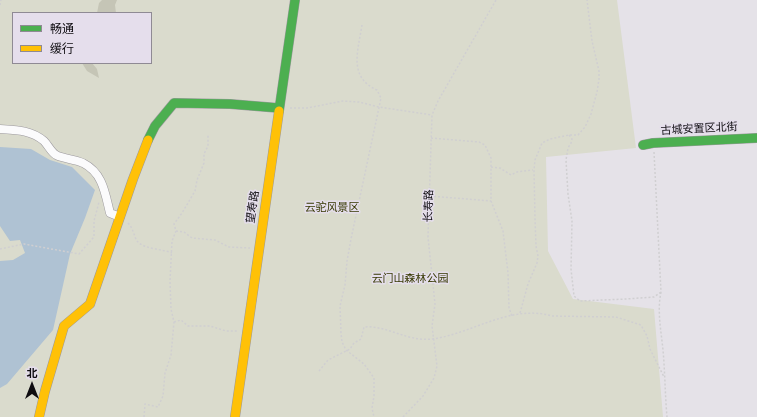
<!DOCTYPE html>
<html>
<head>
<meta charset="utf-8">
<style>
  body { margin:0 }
  #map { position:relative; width:757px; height:417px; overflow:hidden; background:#e5e2e8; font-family:"Noto Sans","Noto Sans SC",sans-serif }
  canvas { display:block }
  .legend { position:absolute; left:12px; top:12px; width:140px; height:52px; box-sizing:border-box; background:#e5deec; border:1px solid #8f8a94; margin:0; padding:5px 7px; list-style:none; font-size:12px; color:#0e0c10 }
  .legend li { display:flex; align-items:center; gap:8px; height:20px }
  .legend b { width:20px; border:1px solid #8f8a94 }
  .north { position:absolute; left:12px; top:365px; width:40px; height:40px; -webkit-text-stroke:3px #e5deec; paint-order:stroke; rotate:0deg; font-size:11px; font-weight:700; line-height:16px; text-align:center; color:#0e0c10 }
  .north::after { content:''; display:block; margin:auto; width:14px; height:18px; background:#0e0c10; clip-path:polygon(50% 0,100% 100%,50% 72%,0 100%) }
</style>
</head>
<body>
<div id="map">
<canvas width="757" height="417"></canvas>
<ul class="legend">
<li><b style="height:5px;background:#4caf50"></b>畅通</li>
<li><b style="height:5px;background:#ffc107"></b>缓行</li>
</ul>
<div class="north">北</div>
</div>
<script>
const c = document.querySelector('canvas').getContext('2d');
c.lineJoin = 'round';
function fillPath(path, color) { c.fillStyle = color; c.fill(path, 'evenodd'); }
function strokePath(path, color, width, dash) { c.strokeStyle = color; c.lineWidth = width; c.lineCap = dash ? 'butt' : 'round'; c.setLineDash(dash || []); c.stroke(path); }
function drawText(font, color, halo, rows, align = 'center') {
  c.font = font + ' "Noto Sans","Noto Sans SC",sans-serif'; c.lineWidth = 3; c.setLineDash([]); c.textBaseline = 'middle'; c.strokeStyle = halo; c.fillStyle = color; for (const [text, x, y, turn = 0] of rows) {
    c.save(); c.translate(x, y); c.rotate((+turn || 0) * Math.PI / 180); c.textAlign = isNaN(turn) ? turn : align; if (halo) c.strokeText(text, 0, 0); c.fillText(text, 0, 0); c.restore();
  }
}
fillPath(new Path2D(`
  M0,0H617L636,148L546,157L548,251L573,299L654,309L663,417H0ZM13,13H151V63H13Z`), '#dadbcd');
fillPath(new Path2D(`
  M102,0H117L115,5L116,13H97L99,3Z
  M82,63H92L97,69L99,78L87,71Z`), '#c5c5b6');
fillPath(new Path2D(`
  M0,147L31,149L50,160L72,167L95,190L85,218L70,254L53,330L7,384L0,388V261L13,260L25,253L20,240L10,241L0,226Z`), '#afc2d3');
const street = new Path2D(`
  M0,129C16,130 31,130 44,141C48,145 51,152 56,155C64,159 74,159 83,163C103,173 105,193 110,213L120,217`);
const fast = new Path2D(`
  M279,111L295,0
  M148,140L155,126L174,103L230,104L279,108
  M643,145L653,143L757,138`);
const slow = new Path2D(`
  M39,417L45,391L64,326L90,304L133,179L148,140
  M235,417L279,111`);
strokePath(street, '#9c999e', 9);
strokePath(fast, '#9c999e', 10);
strokePath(slow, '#9c999e', 10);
strokePath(new Path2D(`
  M0,5L1,0
  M362,25C358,51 348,77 377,90L381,98L351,239L347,261L345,285L340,306L341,333L342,342L346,350L364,364L374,378V396L372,408L374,417
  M290,108H307L343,101L359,102L379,107L432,115
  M569,135L572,139L571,143L568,148L566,160L568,194L572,221L571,269L574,296L580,301L626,299L654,297L661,292
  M431,138L479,142L485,145L491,158V201L503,231L508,273L509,308L512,316
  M654,152L661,292C657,311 661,330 663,350C665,372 665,394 667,417
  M491,167L500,168L511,175L517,172L533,170
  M430,196L491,201
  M128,223C134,229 134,238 138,242C145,249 162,249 172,253
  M176,231L184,232L192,238L215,240L229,247L250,248
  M0,249L24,244L79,254L94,237V221L99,202
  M520,313L528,284L537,263L538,256L536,246L535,218L534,170L535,160L542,143L550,139L569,135H578L585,127L591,114L597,92L599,79V71L592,41L587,0
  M174,322L181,320L188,326H210L226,331H237
  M319,371L328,360L350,349L354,343L361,339L364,327C387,325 407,342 433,339C473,333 511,304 552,316L616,317L641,325L647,336L650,349L664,377
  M144,417L145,404L158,407L163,396L165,373L171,355L174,322L171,309L170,281L172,241L176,231L174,224L182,213L195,191L197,180L204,163V154L208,146V134
  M403,417L423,396L434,378L437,366L432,326L435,304L428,237L432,115L438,101L496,0`), '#d0cfd1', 1.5, [2, 2]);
strokePath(street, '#fbfbfc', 8);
strokePath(fast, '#4caf50', 9);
strokePath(slow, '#ffc107', 9);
drawText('11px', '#0e0c10', '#e5deec', [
  ["古城安置区北街",699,129,-3],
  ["长寿路",429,206,-88],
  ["望寿路",253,207,-82]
]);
drawText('11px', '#363800', '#e5deec', [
  ["云驼风景区",332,208],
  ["云门山森林公园",410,279]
]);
</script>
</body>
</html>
